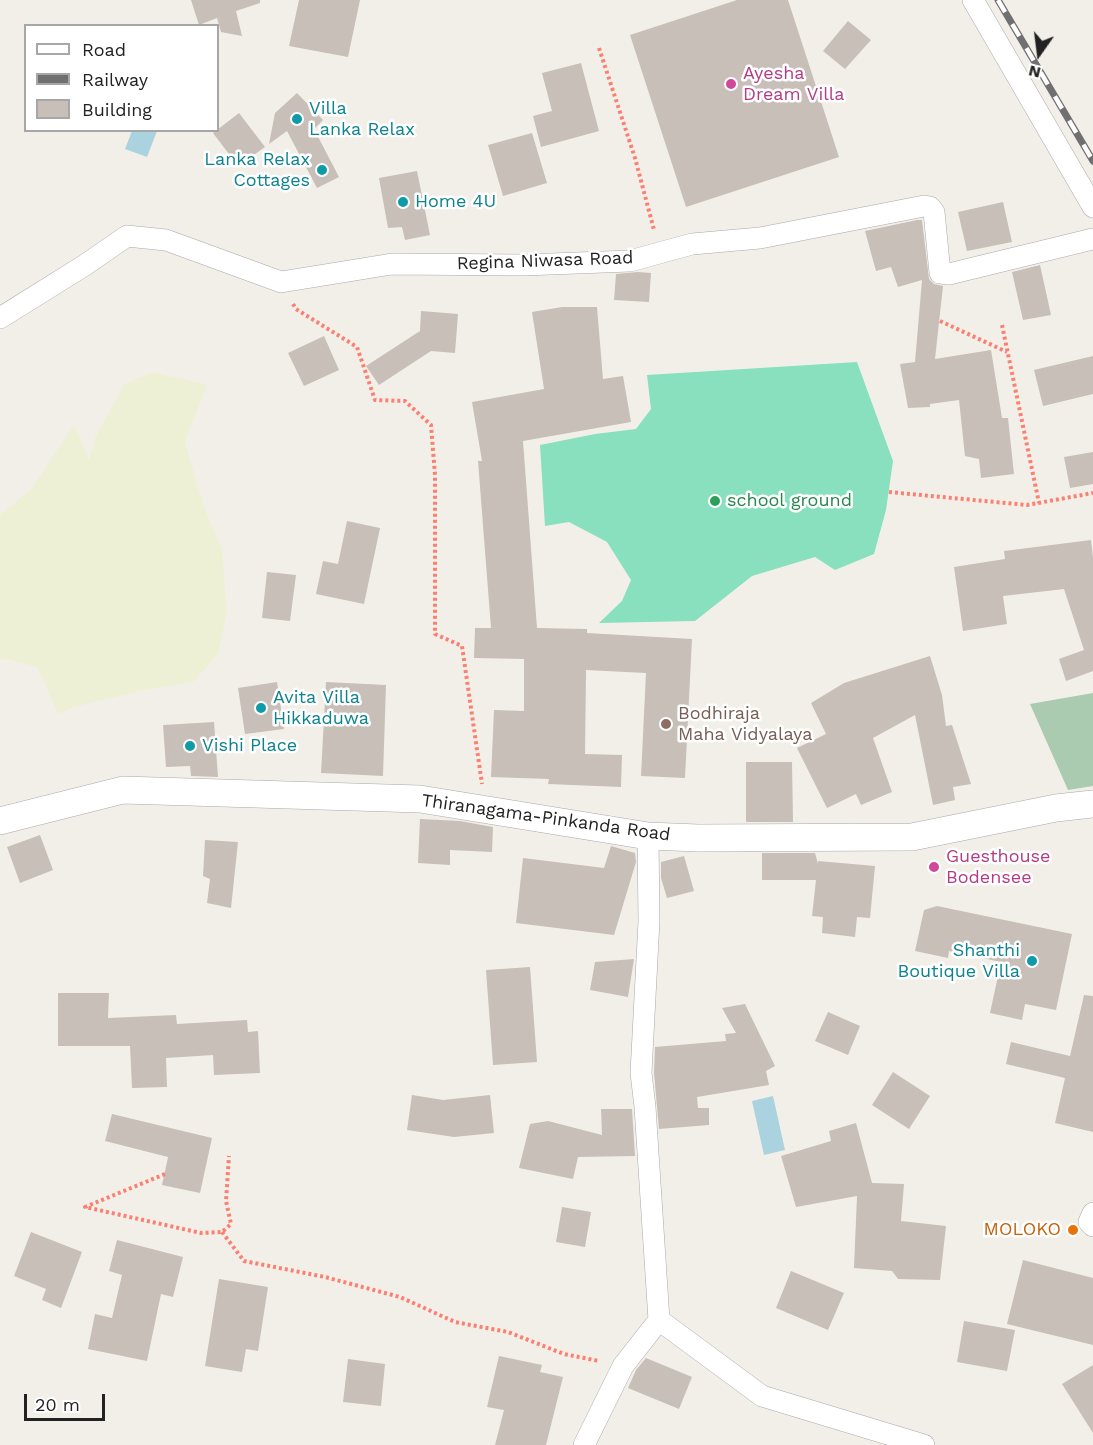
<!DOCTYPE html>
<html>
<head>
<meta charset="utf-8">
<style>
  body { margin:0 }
  #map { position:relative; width:1093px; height:1445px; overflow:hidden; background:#f2efe9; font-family:"Work Sans",sans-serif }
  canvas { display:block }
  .legend { position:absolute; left:24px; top:24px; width:195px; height:108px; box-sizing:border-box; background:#fff; border:2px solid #a7a7a7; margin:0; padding:8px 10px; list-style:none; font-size:18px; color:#222 }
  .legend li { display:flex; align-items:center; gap:12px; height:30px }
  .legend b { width:30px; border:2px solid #a7a7a7 }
  .north { position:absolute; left:1009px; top:24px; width:60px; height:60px; -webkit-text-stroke:4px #fff; paint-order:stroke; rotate:194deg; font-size:16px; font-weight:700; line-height:24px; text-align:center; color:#222 }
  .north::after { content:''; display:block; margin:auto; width:21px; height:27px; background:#222; clip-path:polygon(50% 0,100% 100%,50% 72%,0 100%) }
  .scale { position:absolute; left:24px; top:1394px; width:81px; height:27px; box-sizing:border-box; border:3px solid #222; border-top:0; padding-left:8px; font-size:18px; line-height:21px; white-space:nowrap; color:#222; -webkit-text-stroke:4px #fff; paint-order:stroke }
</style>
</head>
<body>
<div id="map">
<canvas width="1093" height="1445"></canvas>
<ul class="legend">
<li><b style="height:8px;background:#fff"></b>Road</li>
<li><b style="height:8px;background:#707070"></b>Railway</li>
<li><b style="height:16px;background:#c7bfb8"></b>Building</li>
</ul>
<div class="north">N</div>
<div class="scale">20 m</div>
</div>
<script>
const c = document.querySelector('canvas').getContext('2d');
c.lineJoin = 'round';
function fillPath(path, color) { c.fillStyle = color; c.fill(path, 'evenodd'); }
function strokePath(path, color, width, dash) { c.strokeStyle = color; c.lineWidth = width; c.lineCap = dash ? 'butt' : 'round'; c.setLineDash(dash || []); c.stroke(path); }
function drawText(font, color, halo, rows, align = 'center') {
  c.font = font + ' "Work Sans",sans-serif'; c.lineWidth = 5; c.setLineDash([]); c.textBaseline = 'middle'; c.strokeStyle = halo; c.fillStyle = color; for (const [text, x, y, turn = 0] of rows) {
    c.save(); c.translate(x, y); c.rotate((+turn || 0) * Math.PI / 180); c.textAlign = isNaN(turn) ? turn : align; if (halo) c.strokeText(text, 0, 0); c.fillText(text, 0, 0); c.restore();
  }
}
fillPath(new Path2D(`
  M153,372L207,385L185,442L204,507L222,549L227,613L218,654L193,682L149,689L74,707L58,714L37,667L5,659L0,660V515L32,488L74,424L89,460L95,438L124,384Z`), '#eef0d5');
fillPath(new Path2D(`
  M1093,693V786L1068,790L1030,704Z`), '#aacbaf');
fillPath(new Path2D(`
  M857,362L893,461L886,510L874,554L835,570L815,557L752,576L695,621L599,623L622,601L631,580L607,542L569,522L545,526L540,445L595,434L636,429L651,409L647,375Z`), '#88e0be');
fillPath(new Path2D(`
  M132,131H157L147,157L125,149Z
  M773,1096L785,1150L764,1155L752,1101Z`), '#aad3df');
fillPath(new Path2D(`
  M191,0H260V3L236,11L242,36L221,32L217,18L199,25Z
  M299,0H360L348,57L289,46Z
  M737,0H788L839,157L686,207L630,35Z
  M848,21L871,40L845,69L823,51Z
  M581,63L599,131L541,147L533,116L552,111L542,73Z
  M297,93L323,120L314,129L339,177L317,188L287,131L269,144L275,113Z
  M239,113L265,147L238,166L213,133Z
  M532,133L547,183L503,196L488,145Z
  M417,171L430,235L405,240L402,227L388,228L379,178Z
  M1003,202L1012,242L967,251L958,212Z
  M917,220H922L929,279L934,284L943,286L935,359L991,350L1002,418H1008L1014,474L981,478L979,459L965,456L959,400L930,404V407L908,408L900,364L915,362L922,280L898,287L891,267L876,271L865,231Z
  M1040,265L1051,315L1023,320L1012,272Z
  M638,272L651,273L649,302L614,300L616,274Z
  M562,307H597L603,379L623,376L631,422L523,441L537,628L587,629V633L692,639L685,778L641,776L646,673L586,670L585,754L622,755L621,787L548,784L549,779L491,777L494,710L524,711V659L474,658L475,628H491L478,461H482L472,402L544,389L532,312Z
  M421,311L458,314L455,353L431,351L379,385L366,366L420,331Z
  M324,336L339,370L304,386L288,353Z
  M1093,356V394L1043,406L1034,370Z
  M1093,452V484L1070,488L1064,457Z
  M347,521L380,528L364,604L316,594L323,561L338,564Z
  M1091,540L1093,558V671L1066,681L1059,659L1084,650L1064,589L1003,596L1007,624L963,631L954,567L1005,559L1004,551Z
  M267,572L296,575L290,621L262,618Z
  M930,656L942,695L946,726L952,725L971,784L953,787L955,800L933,805L915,715L873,738L892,792L861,805L856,794L827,808L797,748L826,734L811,703L844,683Z
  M277,682L284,729L245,734L238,688Z
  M326,682L386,685L383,776L321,773Z
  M214,722L218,777L191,776L190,766L166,767L163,725Z
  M746,762H792L793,822H746Z
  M420,819L460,821L493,827L492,852L450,850V865L418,863Z
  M40,835L53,870L20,883L7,847Z
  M205,840L238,842L231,908L207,903L210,879L203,876Z
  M611,846L635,853L636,862L614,935L516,923L523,858L604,868Z
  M762,853H815L818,864V861L875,866L870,918L857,917L855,937L822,933L823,917L812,916L816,880H762Z
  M684,856L694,891L667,898L661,878V862Z
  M937,906L1072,934L1056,1010L1025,1004L1022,1020L990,1013L1001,962L949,951L948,958L915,951L924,910Z
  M634,959L628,997L590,990L595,962Z
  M530,967L537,1062L493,1065L486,970Z
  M58,993H109L108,1018L176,1015L177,1024L247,1020L248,1032L258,1031L260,1073L214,1075L213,1055L166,1058L167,1087L132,1088L130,1046H58Z
  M1084,995L1093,996V1132L1055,1123L1065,1078L1006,1064L1011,1042L1070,1056Z
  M745,1004L775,1066L766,1071L769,1085L697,1097L698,1108H709V1125L659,1129L654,1073L655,1047L726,1041L725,1034L736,1033L722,1008Z
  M828,1012L860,1026L848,1055L815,1041Z
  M893,1072L930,1096L909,1129L872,1105Z
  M412,1095L443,1100L490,1095L494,1133L454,1137L407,1130Z
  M601,1109H632L635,1156L578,1157L573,1179L519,1168L530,1124L548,1121L602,1135Z
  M112,1114L212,1138L200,1193L162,1185L168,1157L105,1141Z
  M856,1123L872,1183L904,1184L901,1221L946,1226L940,1280L898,1279L892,1271L854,1268L857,1196L796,1207L781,1156L831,1141L829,1131Z
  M562,1207L591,1212L585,1247L556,1242Z
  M31,1232L82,1252L61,1308L42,1300L46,1289L14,1276Z
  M117,1240L183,1257L173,1297L161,1294L147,1361L88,1349L95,1314L112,1318L122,1275L109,1271Z
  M1023,1260L1093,1278V1345L1007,1324Z
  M791,1271L844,1293L828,1330L776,1308Z
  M219,1279L268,1287L258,1351L246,1349L242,1372L205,1366Z
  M964,1321L1015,1330L1007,1371L957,1362Z
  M499,1356L542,1365L540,1372L563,1377L546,1445H495L504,1410L487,1407Z
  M646,1358L692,1377L679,1409L628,1388L636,1370Z
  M348,1359L385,1364L381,1406L343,1402Z
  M1093,1365V1433L1062,1384Z`), '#c7bfb8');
const minor = new Path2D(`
  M973,0L1093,207
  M0,318L85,265L127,236L166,240L281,282L392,264L524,265L630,261L692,244L760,238L924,206L930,207L934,212L940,273L949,274L1093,239
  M1093,1213L1089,1222L1093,1226
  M659,1320L762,1396L924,1445
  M584,1445L623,1366L659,1320L645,1107L641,1073L649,921L648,836`);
const tertiary = new Path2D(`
  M0,821L123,790L420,799L648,836L698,838L912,837L1056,808L1093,804`);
strokePath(minor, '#a9a9a9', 22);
strokePath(tertiary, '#a9a9a9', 28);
strokePath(new Path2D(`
  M599,48L635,158L654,230
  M293,304L296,309L357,347L375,400L405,401L431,425L435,475V634L462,646L482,784
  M940,321L1007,352
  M1002,325L1039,503
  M889,492L1027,505L1093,493
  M165,1174L85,1207L201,1233L222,1232L231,1224L226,1201L229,1156
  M222,1232L244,1261L325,1277L400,1297L455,1322L508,1332L564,1354L599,1361`), '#fa8072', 4, [3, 3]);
strokePath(minor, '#fff', 21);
strokePath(tertiary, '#fff', 27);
const rail = new Path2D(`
  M998,0L1093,161`);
strokePath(rail, '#707070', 7);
strokePath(rail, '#fff', 4.5, [14]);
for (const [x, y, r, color] of [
  [731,84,6,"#d1479c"],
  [297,119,6,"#0f9aa8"],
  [322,170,6,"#0f9aa8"],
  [403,202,6,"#0f9aa8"],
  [715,501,6,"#2e9e5b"],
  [261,708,6,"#0f9aa8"],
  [666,724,6,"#8d6e63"],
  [190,746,6,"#0f9aa8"],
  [934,867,6,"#d1479c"],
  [1032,961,6,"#0f9aa8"],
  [1073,1230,6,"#e8710a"]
]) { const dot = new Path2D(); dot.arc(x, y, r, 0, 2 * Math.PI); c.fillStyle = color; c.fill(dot); strokePath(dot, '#fff', 2); }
drawText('18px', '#b23c85', '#fff', [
  ["Ayesha",743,74],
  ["Dream Villa",743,95],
  ["Guesthouse",946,857],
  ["Bodensee",946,878]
], 'left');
drawText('18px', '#0d838f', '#fff', [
  ["Villa",309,109],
  ["Lanka Relax",309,130],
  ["Lanka Relax",310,160,"right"],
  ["Cottages",310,181,"right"],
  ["Home 4U",415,202],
  ["Avita Villa",273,698],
  ["Hikkaduwa",273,719],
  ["Vishi Place",202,746],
  ["Shanthi",1020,951,"right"],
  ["Boutique Villa",1020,972,"right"]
], 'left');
drawText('18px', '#222', '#fff', [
  ["Regina Niwasa Road",545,261,-2],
  ["Thiranagama-Pinkanda Road",546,818,8]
]);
drawText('18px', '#27864d', '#fff', [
  ["school ground",727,501]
], 'left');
drawText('18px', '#785e54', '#fff', [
  ["Bodhiraja",678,714],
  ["Maha Vidyalaya",678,735]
], 'left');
drawText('18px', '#c56008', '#fff', [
  ["MOLOKO",1061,1230]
], 'right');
</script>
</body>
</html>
